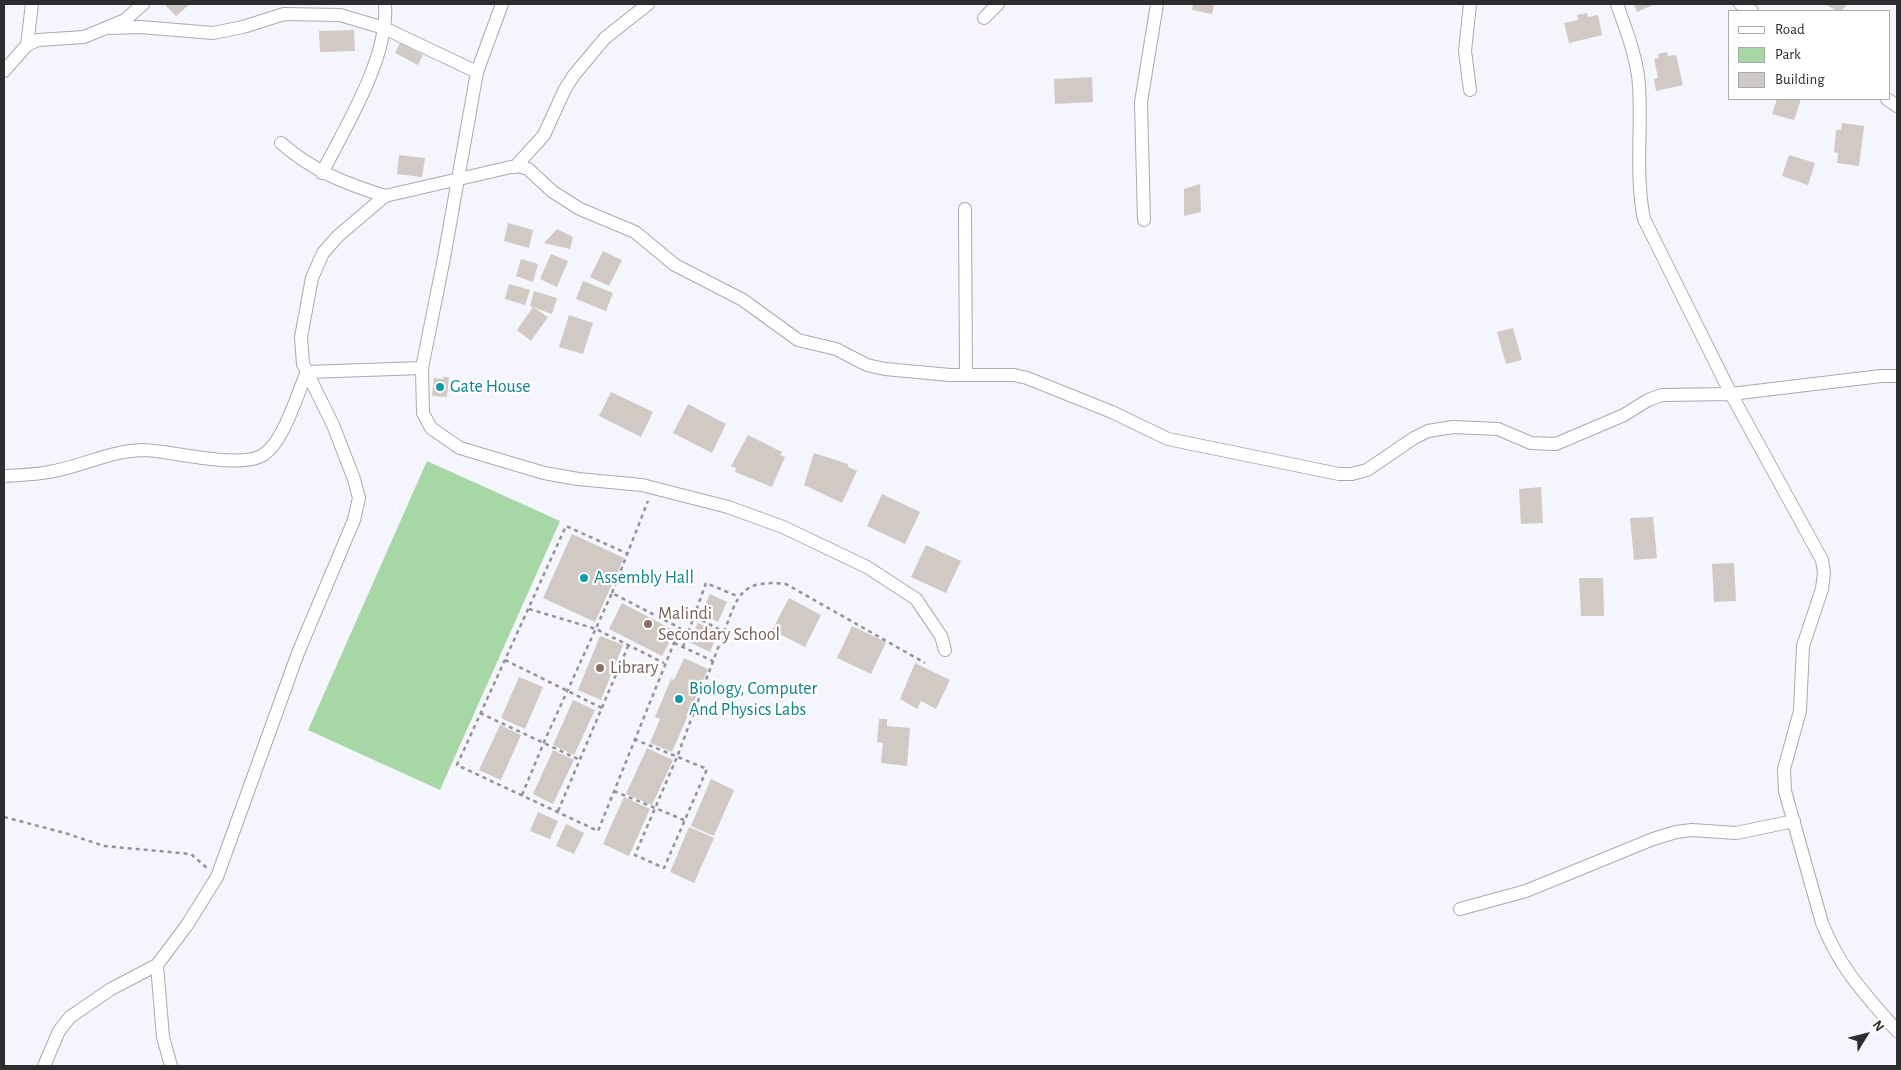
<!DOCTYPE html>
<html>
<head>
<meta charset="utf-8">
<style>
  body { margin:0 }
  #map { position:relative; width:1901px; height:1070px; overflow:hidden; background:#f4f5fd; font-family:"Alegreya Sans",sans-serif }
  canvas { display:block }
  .frame { position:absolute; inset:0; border:5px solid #2d2d30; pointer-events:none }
  .legend { position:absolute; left:1728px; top:10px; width:162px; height:90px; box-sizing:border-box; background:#fff; border:1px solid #ababac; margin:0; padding:6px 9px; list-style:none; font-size:15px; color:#2d2d30 }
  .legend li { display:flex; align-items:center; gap:10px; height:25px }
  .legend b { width:25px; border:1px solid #ababac }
  .north { position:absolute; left:1841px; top:1010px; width:50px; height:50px; -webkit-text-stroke:4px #fff; paint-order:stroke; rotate:54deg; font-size:14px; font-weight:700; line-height:20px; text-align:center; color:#2d2d30 }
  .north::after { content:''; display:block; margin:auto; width:18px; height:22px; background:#2d2d30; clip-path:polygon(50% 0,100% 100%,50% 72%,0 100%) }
</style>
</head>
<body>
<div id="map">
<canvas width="1901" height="1070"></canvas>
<div class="frame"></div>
<ul class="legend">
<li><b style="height:6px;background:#fff"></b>Road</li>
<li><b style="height:14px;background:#a7d7a4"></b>Park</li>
<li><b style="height:14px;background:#d1c9c4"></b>Building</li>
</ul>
<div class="north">N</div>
</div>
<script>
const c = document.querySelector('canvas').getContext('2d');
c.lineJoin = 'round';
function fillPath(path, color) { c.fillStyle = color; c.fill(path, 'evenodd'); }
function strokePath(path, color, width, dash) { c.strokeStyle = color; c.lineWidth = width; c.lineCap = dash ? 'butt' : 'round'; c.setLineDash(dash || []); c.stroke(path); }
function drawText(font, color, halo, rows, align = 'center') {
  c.font = font + ' "Alegreya Sans",sans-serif'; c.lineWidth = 4.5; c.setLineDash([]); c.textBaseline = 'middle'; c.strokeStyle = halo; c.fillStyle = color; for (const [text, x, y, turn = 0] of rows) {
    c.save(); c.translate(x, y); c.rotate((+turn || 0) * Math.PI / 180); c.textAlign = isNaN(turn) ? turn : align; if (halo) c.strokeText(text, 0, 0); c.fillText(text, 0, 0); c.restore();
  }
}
fillPath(new Path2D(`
  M427,461L560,521L440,790L308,730Z`), '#a7d7a4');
fillPath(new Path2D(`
  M164,4H190L176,16Z
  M1193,4H1214L1212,14L1192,10Z
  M1634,4H1655L1637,12Z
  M1825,4H1847L1842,11H1837Z
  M1587,13L1588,17L1598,15L1602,35L1569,43L1564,23L1578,20L1577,15Z
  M354,30L355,51L320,52L319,31Z
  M400,43L423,55L418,65L395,53Z
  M1667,52L1668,56L1676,55L1683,85L1656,91L1654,79L1658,78L1654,59L1659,58L1658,54Z
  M1092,77L1093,102L1055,104L1054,79Z
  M1777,99H1801L1794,120L1772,114Z
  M1842,123L1864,126L1859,166L1837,163L1838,153L1834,152L1836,130H1841Z
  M399,155L425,158L422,177L397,174Z
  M1789,155L1815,163L1808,185L1782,176Z
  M1200,184L1201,212L1184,216V189Z
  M508,223L533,230L529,248L504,241Z
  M557,229L573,237L570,249L544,243Z
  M603,251L622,260L609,286L590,277Z
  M551,254L568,261L557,287L540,279Z
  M521,259L538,264L533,282L516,276Z
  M583,281L613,293L606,311L576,299Z
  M509,284L530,290L525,305L505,299Z
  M534,291L557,298L552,314L530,306Z
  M533,307L548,317L531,341L517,330Z
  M569,315L593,323L583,354L559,347Z
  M1513,328L1522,360L1506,364L1497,332Z
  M444,377H449L447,397L432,396L434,378L443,379Z
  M611,392L653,412L641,437L599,416Z
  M688,404L726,424L712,453L673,433Z
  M748,435L782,452L780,455L785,457L772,487L735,472L736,468L731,466Z
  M814,453L848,464V467L857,471L842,503L804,485Z
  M1541,487L1543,523L1521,524L1519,489Z
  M882,494L920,512L905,544L867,526Z
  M1653,517L1657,558L1634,560L1630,518Z
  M572,534L624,558L595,622L543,598Z
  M926,545L961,561L946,593L911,577Z
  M1734,563L1736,601L1714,602L1712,564Z
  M1579,578H1603L1604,616H1581Z
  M710,594L727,602L718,622L701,614Z
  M789,598L821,615L805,647L772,630Z
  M622,603L675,631L662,656L609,629Z
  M698,623L718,632L710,652L689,642Z
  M852,626L886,642L871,674L837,658Z
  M600,636L623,645L601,700L578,690Z
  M684,658L708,669L672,752L650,743L660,719L655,717L671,679L674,680Z
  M915,663L950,680L936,709L921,701L917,709L900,699Z
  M519,677L543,687L525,729L501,718Z
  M573,700L595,710L574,755L553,745Z
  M879,719H887V726L910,728L907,766L881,763L883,743L877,742Z
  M500,725L521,735L501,780L479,770Z
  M647,748L673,760L652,805L626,794Z
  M553,750L574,760L553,804L533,794Z
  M711,779L734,790L714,836L691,826Z
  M624,797L650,809L629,856L603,844Z
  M538,812L558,821L550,839L530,831Z
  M566,824L584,833L574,854L556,846Z
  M689,827L714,838L694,883L670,872Z`), '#d1c9c4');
const minor = new Path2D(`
  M502,4L477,72L444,258L422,368L423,413L431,428L460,448L544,473L578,479L642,485L728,507L783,527L867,567L916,599L941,636L945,650
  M1617,4C1626,30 1637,57 1639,85C1642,129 1635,175 1644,219L1731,394L1822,560L1824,573L1822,589L1803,646L1800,711L1784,769L1785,791L1822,923C1841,970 1864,993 1897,1031
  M1740,4L1752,11
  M984,18L998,4
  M110,28L140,27L213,33L243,27L284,14L340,15L384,28L477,72
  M27,45L32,4
  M4,71L27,45L38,40L84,37L125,20L143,4
  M1470,90L1465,51L1470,4
  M1887,99L1897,106
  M281,143C313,171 344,183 385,196
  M515,167L544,135L565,89L574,75L605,38L648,4
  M322,173C346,126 389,57 385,4
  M965,209L966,375
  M1144,220L1141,102L1157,4
  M4,476C19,475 35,475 49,472C80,467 110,451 142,450C170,450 239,470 263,455C284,442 297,394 307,372L422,368
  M1460,909L1526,891L1653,839L1676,832L1692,830L1736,833L1794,821
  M157,965L163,1037L171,1066
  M44,1066L59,1031L70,1017L111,989L157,965L187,925L217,877L298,653L354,520L359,498L354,479L333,425L303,364L301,337L312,278L323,253L338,236L385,196L511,167L519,166L528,169L553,192L580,209L635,232L675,265L743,300L798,340L836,349L867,365L885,369L950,375H1014L1027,378L1112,412L1168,439L1339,474H1352L1367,470L1414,438L1428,431L1453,427L1498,429L1531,443L1556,444L1624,415L1648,400L1662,395L1731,394L1881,376H1897`);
strokePath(minor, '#a9aab2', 14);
strokePath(new Path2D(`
  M612,593L648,501
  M529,609L596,629L664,663
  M724,632C738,595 741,579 786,584L925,663
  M674,643L713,661
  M683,647L706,583L737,596
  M505,660L602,708
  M480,713L580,760
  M634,739L707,769L664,868L635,855L677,757L724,632L694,616
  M614,791L684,820
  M522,795L544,742L612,593L680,628L598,831L457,765L566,526L628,554
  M558,811L629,644
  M4,817L65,833L104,846L191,854L207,868`), '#929398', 2.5, [4, 4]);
strokePath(minor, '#fff', 12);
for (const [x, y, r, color] of [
  [440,387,5,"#0f9aa8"],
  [584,578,5,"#0f9aa8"],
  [648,624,5,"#8d6e63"],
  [600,668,5,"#8d6e63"],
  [679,699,5,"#0f9aa8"]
]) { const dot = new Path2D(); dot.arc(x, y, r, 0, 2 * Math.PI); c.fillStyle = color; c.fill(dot); strokePath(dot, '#fff', 2); }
drawText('18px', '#0d838f', '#fff', [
  ["Gate House",450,387],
  ["Assembly Hall",594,578],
  ["Biology, Computer",689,689],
  ["And Physics Labs",689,710]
], 'left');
drawText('18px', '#785e54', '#fff', [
  ["Malindi",658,614],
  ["Secondary School",658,635],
  ["Library",610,668]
], 'left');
</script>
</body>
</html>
